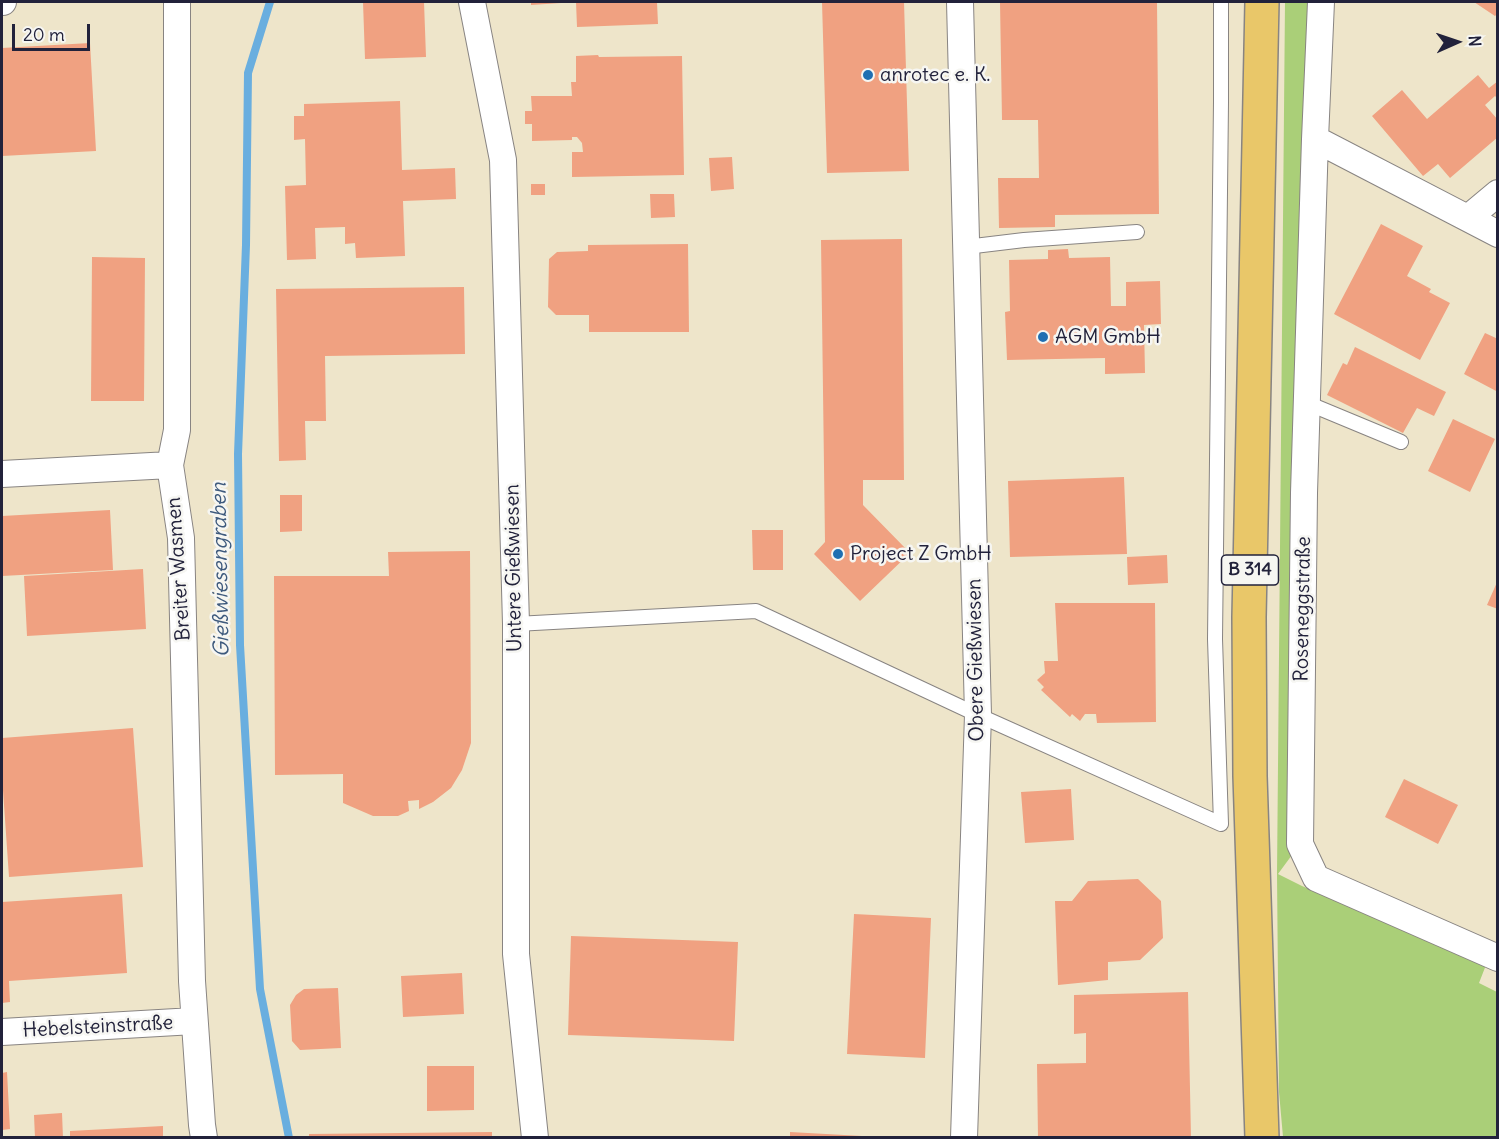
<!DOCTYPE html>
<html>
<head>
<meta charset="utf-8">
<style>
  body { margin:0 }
  #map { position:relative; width:1499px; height:1139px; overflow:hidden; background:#eee5ca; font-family:Delius,sans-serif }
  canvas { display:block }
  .frame { position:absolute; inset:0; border:3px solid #22223b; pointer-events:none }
  .north { position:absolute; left:1427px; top:12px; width:60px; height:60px; -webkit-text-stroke:4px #f6f6f2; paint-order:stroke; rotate:87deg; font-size:16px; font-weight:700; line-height:24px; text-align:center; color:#22223b }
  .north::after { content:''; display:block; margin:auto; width:21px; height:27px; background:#22223b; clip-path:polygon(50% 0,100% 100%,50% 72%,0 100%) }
  .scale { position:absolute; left:12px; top:24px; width:78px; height:27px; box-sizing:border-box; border:3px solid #22223b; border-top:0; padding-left:8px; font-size:18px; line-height:21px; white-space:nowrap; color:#22223b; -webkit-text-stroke:4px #f6f6f2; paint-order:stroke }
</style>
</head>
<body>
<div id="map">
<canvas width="1499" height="1139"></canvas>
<div class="frame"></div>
<div class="north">N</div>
<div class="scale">20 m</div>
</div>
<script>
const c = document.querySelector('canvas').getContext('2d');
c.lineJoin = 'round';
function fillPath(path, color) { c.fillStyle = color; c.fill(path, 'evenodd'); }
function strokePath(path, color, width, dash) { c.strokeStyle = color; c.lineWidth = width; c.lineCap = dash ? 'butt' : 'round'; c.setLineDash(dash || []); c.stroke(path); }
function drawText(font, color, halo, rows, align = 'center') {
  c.font = font + ' Delius,sans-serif'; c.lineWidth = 5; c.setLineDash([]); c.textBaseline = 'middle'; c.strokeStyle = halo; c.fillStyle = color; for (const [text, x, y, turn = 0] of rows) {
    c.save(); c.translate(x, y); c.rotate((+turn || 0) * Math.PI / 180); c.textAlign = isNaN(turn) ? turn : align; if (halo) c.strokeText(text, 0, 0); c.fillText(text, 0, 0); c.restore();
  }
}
fillPath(new Path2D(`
  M1285,2H1321L1300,844L1278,874L1302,886L1486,965L1479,983L1497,992V1137H1283L1279,1092L1277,874Z`), '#aacf78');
strokePath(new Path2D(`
  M270,2L248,73L246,245L238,454L240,645L260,989L289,1138`), '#69aedf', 8);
fillPath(new Path2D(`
  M363,2H424L426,57L365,59Z
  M531,2H561V3L531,5Z
  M576,2H657L658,24L577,27Z
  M822,2H904L909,171L827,173Z
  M1000,2H1157L1159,214L1055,215V227L999,228L998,178H1039L1038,120H1002Z
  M1474,2H1498V13L1495,16Z
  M90,43L96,151L2,156V48Z
  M598,55L599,57L682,56L684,175L572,177V152H583L582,143L577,137H572V140L532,141V124H525V111H532L531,96H572L571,82H576V56Z
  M1478,75L1489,88L1498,81V99L1495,96L1485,105L1498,120V137L1450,178L1438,164L1423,176L1372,116L1402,90L1427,119Z
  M400,101L402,170L455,168L456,199L403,201L405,256L356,258L355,243L345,244V227L315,228L316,259L287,260L285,186L306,185L305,139L294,140V116H304V104Z
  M732,157L734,189L711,191L709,158Z
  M531,184H545V195H531Z
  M650,194H674L675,217L651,218Z
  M1381,224L1423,246L1407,276L1431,289L1429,292L1450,303L1420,360L1334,314Z
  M902,239L904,480H863V505L910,553L860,601L814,554L825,542L821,240Z
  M688,244L689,332H589V315H556L548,307L549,259L557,252L588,251V245Z
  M1068,249L1069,258L1110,257L1111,306H1126V282L1160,281L1161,324L1144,325L1145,373L1105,374V358L1007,360L1005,312L1010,311L1009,260L1048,259V250Z
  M92,257L145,258L144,401H91Z
  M464,287L465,354L325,356L326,421H305L306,460L279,461L276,289Z
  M1485,333L1498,339V392L1464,374Z
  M1355,347L1446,392L1434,416L1417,408L1403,433L1327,395L1343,363L1347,365Z
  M1453,419L1495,439L1470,492L1428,471Z
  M1124,477L1127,554L1010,557L1008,481Z
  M280,495H302V531L280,532Z
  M110,510L113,570L2,576V516Z
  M752,530H783V570H753Z
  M470,551L471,743L462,770L451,788L433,802L419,809V800L408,801L409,811L398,816H373L343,803V774L275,775L274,576H389L388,552Z
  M1167,555L1168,583L1128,585L1127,557Z
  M143,569L146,629L27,636L24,576Z
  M1498,580V609L1487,605Z
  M1055,603H1155L1156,722L1097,723L1096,714H1085L1080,721L1072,714L1070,717L1041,690L1044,687L1037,680L1045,673L1044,661H1058Z
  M133,728L143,867L9,877L2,776V738Z
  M1404,779L1458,805L1438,844L1385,817Z
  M1071,789L1074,840L1025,843L1021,792Z
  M1138,879L1161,901L1163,938L1140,960L1108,962V980L1058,985L1055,901H1072L1088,881Z
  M122,894L127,973L9,981L10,1002L2,1003V902Z
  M854,914L931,918L925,1058L847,1054Z
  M571,936L738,942L734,1041L568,1035Z
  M462,973L464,1014L403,1017L401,976Z
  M338,988L341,1048L300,1050L292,1041L290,1005L296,995L304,989Z
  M1188,992L1191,1138H1038L1037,1064L1086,1063V1033L1074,1034V995Z
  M427,1066H474V1110L427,1111Z
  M7,1072L10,1129L2,1130V1073Z
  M62,1113L63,1138H35L34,1115Z
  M163,1126V1138H70V1131Z
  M492,1132V1138H309V1134Z
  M790,1132L862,1136V1138H790Z`), '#f0a181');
const lane = new Path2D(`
  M966,247L1024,240L1137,232
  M1307,403L1401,442
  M516,624L756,611L978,715L1221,824L1215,639L1221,102V2`);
const street = new Path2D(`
  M2,2H3
  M177,2V430L170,465L181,538L192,981L202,1125L204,1138
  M472,2L503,160L516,624V954L535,1138
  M960,2L978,715L964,1138
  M1321,2L1315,139L1304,493L1300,844L1316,878L1498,958
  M1315,139L1498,234
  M1468,218L1498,193
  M2,474L170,465
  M2,1032L194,1021`);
const primary = new Path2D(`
  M1262,1138L1250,776L1249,617L1262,2`);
strokePath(lane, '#888482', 16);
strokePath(street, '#888482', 28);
strokePath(primary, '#888482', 36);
strokePath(lane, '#fff', 14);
strokePath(street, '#fff', 26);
strokePath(primary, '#e9c769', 33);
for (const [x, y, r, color] of [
  [868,75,6,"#1f6fb2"],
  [1043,337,6,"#1f6fb2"],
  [838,554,6,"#1f6fb2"]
]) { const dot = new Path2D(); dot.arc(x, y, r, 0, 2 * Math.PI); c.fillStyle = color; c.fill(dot); strokePath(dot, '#f6f6f2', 2); }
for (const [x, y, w] of [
  [1250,570,57]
]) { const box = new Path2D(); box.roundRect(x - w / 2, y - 15, w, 30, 4.5); c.fillStyle = '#f6f6f2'; c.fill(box); strokePath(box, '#22223b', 1.5); }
drawText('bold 18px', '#22223b', null, [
  ["B 314",1250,570]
]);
drawText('20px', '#22223b', '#f6f6f2', [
  ["anrotec e. K.",880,75],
  ["AGM GmbH",1055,337],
  ["Project Z GmbH",850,554]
], 'left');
drawText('20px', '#22223b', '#f6f6f2', [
  ["Untere Gießwiesen",514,568,-91],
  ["Breiter Wasmen",179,569,-94],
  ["Roseneggstraße",1303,609,-89],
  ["Obere Gießwiesen",976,660,-91],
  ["Hebelsteinstraße",98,1027,-3]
]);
drawText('italic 21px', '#3e5a7d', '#f6f6f2', [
  ["Gießwiesengraben",221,570,-91]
]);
</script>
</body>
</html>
